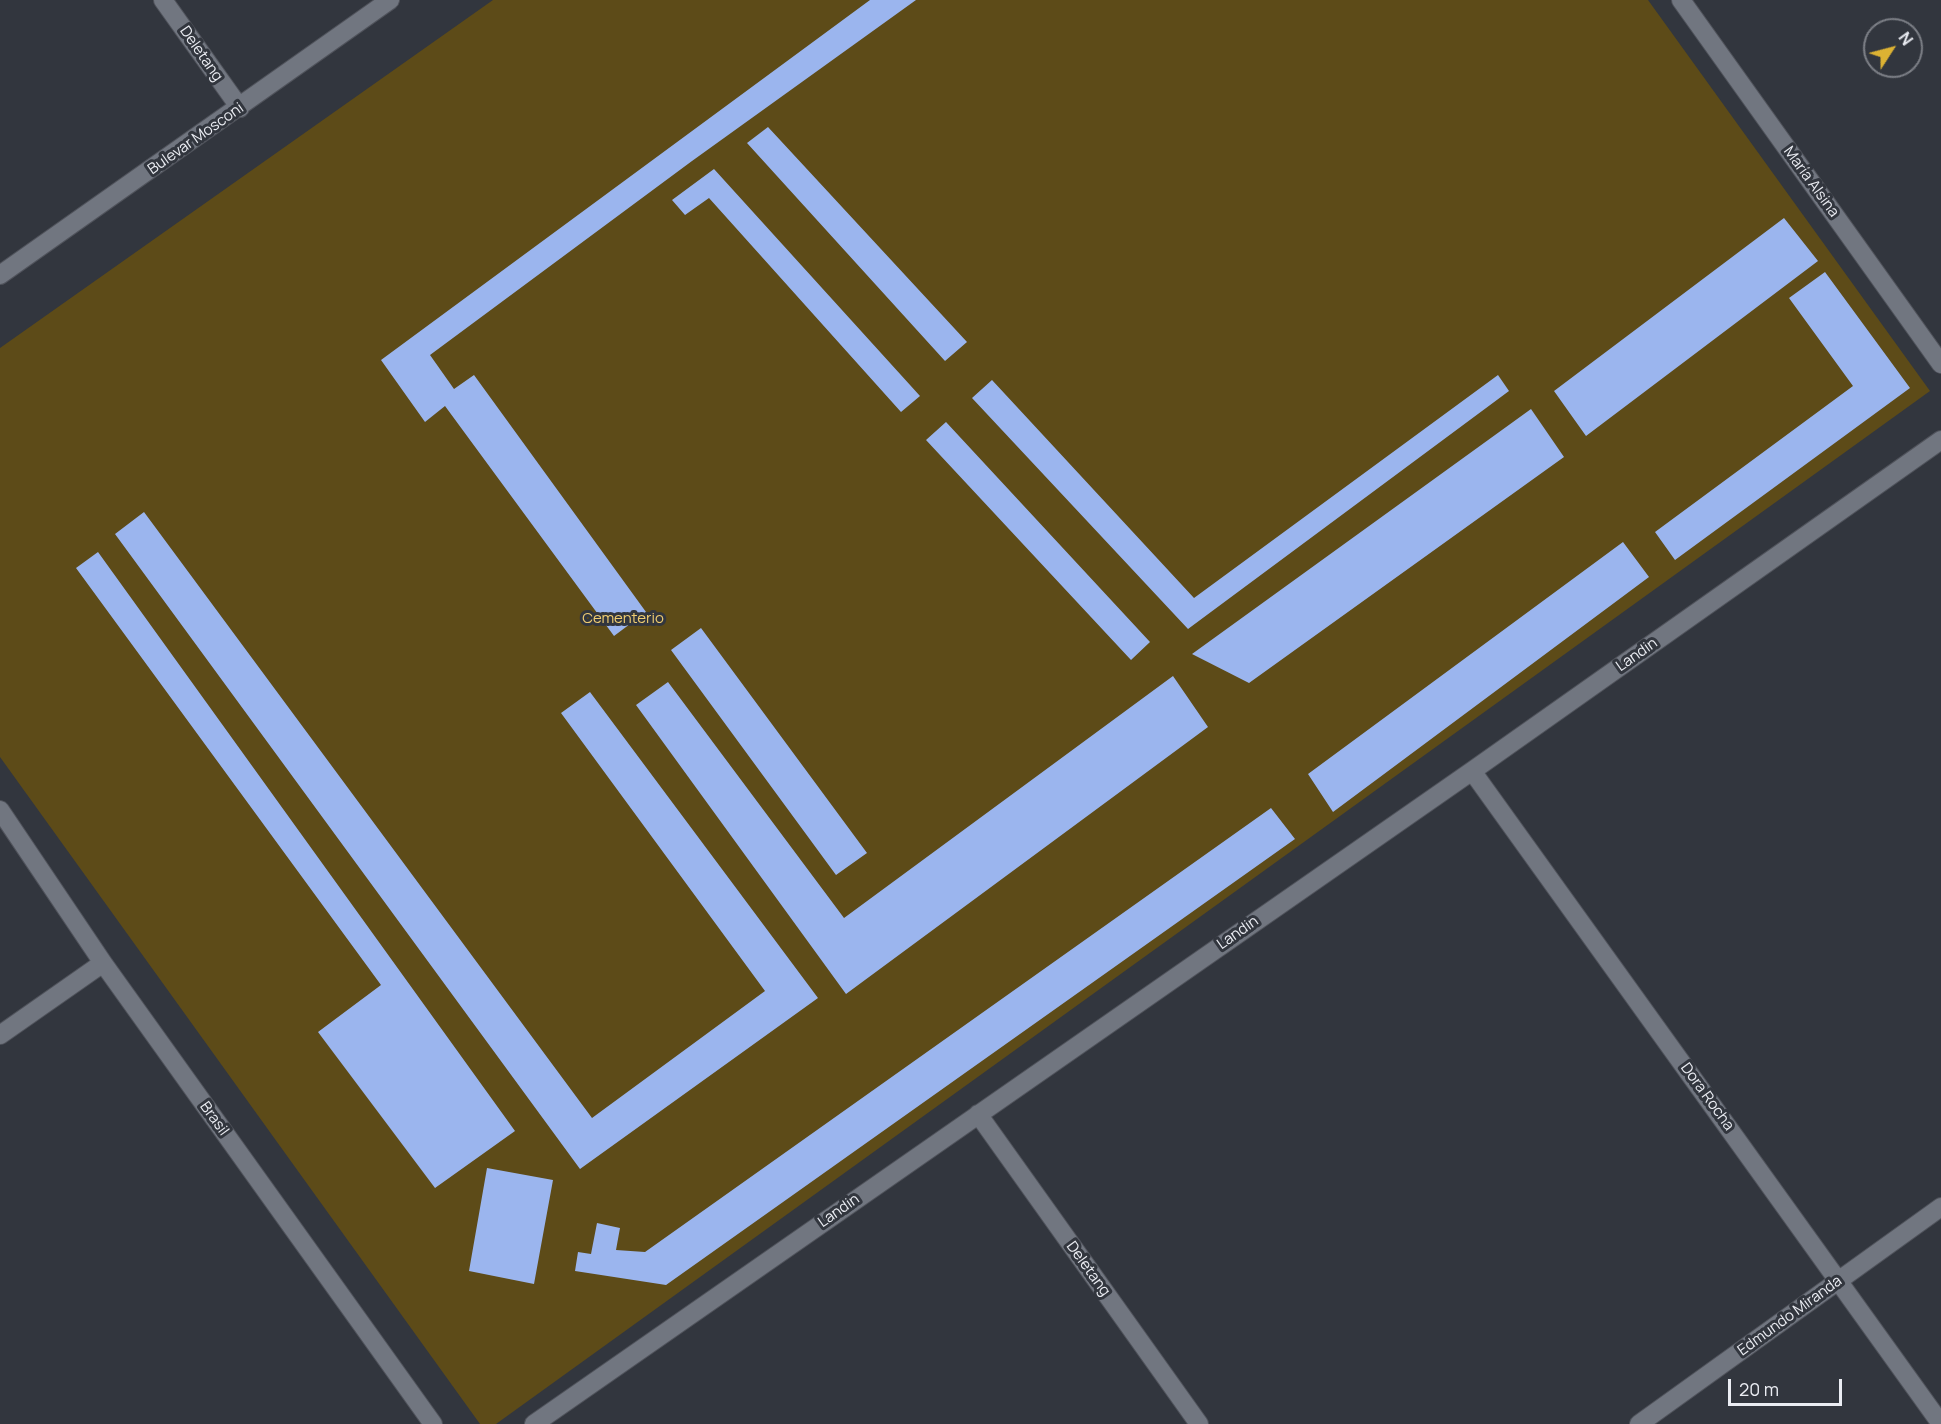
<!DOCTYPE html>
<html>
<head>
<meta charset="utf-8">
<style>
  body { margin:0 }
  #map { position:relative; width:1941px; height:1424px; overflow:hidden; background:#32363e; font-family:Manrope,sans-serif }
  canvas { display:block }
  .north { position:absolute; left:1863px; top:18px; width:60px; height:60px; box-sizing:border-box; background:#32363e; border:2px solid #7c7f86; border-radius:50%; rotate:54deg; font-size:16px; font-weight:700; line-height:24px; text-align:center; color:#ebedf3 }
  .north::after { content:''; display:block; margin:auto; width:21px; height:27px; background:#dcb233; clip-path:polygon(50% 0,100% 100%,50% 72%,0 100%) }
  .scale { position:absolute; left:1728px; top:1379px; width:114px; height:27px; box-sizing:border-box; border:3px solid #ebedf3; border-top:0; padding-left:8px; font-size:18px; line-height:21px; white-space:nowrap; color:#ebedf3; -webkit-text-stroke:4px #32363e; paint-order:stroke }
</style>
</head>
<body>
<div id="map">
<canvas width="1941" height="1424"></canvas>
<div class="north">N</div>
<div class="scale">20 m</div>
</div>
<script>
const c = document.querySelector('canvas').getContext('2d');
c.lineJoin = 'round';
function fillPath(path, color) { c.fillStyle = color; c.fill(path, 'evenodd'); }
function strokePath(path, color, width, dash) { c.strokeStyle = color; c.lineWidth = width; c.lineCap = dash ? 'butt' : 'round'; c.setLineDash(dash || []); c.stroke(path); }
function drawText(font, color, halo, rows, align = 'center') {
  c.font = font + ' Manrope,sans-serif'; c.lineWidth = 6; c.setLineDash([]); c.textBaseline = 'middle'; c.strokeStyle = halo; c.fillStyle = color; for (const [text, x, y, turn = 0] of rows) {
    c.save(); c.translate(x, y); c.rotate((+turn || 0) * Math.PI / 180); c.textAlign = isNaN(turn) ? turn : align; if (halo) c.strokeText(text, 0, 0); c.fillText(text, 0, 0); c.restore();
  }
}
fillPath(new Path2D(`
  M493,0H1648L1930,391L496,1424H480L0,757V348Z`), '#5d4b18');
fillPath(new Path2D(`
  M870,0H916L692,161L430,355L454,389L474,375L646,612L614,636L445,406L425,422L381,360Z
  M768,127L967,342L945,361L747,143Z
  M714,169L920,396L901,412L709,198L685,215L672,200Z
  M1784,218L1818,261L1586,436L1554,391Z
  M1825,272L1910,388L1675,560L1655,532L1853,386L1789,298Z
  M1498,375L1509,391L1188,629L972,398L992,380L1194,598Z
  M1531,409L1564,457L1249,683L1192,654Z
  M946,422L1150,642L1131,660L926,440Z
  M144,512L592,1118L765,991L561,713L590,692L818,998L580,1169L115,534Z
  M1623,542L1649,577L1333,812L1308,774Z
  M98,552L515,1131L435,1188L318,1032L381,985L76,568Z
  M701,628L867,853L836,875L671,650Z
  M1173,676L1208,727L846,994L636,705L668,682L844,918Z
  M1271,808L1295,839L666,1285L575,1271L578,1252L591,1254L597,1223L620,1228L616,1250L645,1252Z
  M487,1168L553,1180L534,1284L469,1271Z`), '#9bb5ee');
const minor = new Path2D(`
  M163,0L240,108
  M1681,0L1941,364
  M0,275L390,0
  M1472,771L1941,1424
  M0,810L103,963L433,1424
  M0,1035L103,963
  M978,1114L1199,1424
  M534,1424L1472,771L1941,440
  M1639,1424L1941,1207`);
strokePath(minor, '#50535b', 20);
strokePath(minor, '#717680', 18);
drawText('15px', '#ebedf3', '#32363e', [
  ["Deletang",201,54,55],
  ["Bulevar Mosconi",196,139,-35],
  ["María Alsina",1811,182,54],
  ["Landin",1637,655,-35],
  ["Landin",1238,933,-35],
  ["Dora Rocha",1707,1097,54],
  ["Brasil",214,1119,54],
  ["Landin",839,1211,-35],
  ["Deletang",1088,1269,54],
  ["Edmundo Miranda",1790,1316,-36]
]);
drawText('15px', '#efcc71', '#32363e', [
  ["Cementerio",623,619]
]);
</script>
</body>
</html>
